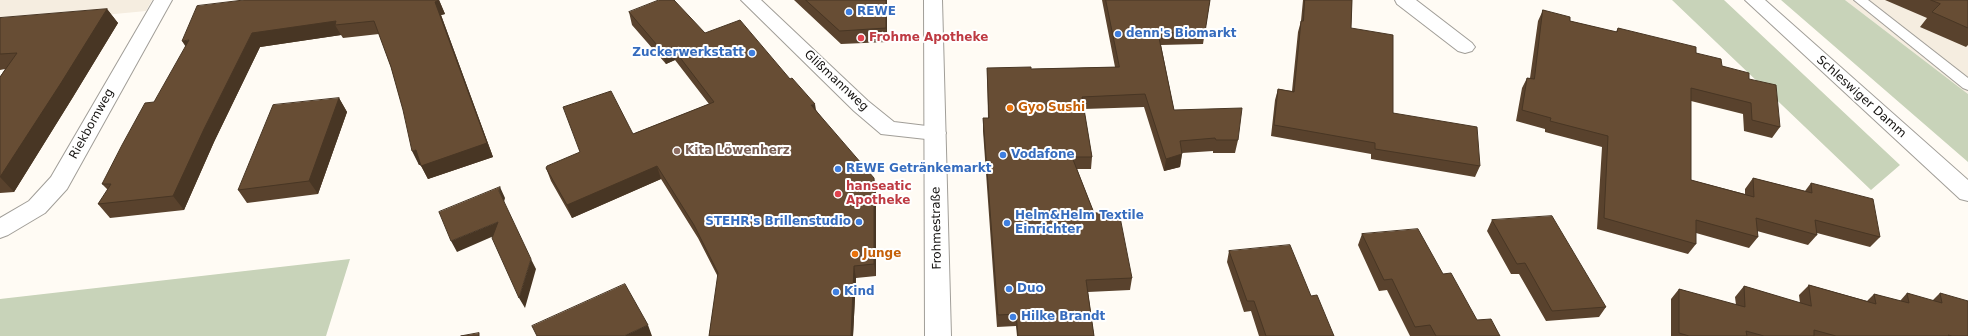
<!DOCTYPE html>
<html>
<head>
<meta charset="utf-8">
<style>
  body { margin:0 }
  canvas { display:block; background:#fffbf4 }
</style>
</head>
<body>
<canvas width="1968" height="336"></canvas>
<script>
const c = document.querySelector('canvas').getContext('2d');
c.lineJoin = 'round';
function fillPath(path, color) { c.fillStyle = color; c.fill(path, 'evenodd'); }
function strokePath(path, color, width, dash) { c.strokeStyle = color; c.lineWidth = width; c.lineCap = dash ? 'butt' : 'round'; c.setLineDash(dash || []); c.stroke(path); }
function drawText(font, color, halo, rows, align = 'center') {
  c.font = font + ' "DejaVu Sans",sans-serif'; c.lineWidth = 4; c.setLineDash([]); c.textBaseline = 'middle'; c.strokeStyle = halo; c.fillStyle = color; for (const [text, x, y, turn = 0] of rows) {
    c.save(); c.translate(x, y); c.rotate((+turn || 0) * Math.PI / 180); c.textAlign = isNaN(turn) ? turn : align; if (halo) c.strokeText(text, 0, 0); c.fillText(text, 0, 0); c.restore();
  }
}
fillPath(new Path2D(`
  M0,0H152L146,11L0,25Z
  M1845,0H1968V94Z`), '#f5ede0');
fillPath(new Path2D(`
  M1672,0H1724L1900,165L1871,190Z
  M1781,0H1845L1968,94V162Z
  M350,259L326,336H0V299Z`), '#c8d3b9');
const lane = new Path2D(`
  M1854,0H1868L1968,78V90L1963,88Z`);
const street = new Path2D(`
  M154,0H172L67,189L45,213L8,235L0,238V218L29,201L51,177Z
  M741,0H761L868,101L894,122L943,128L946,133L943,138L935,140L881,134L854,111Z
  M1395,0H1416L1472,43L1475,47L1472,51L1465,53L1458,51L1397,4Z`);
const secondary = new Path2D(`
  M924,0H942L951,336H925Z
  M1745,0H1765L1968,180V201L1960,199Z`);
strokePath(lane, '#a19e98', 2);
strokePath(street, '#a19e98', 2);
strokePath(secondary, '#a19e98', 2);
fillPath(lane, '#fff');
fillPath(street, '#fff');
fillPath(secondary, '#fff');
fillPath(new Path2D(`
  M244,0H439L445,14L441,15L493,157L428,179L421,165H419L391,67L379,34L343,38L341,35L260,47L214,142L184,210L110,218L98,204L108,190L102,184L154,102Z
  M794,0H887V42L841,44Z
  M1102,0H1210L1203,44L1161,45L1174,110L1238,140L1235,153H1213V151L1182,153L1180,167L1164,171L1144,107L1084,109L1092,157L1091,169H1077L1094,213L1132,278L1130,290L1088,292L1094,336H1017L1016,326L997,327L983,131V118H988L987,68L1031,69L1115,67Z
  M1303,0H1352L1351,28L1393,113L1480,166L1475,177L1371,159V154L1271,136L1275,100L1278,89L1292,91L1298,32L1301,21Z
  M1885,0H1968V45L1966,47L1920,27L1927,18Z
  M107,9L118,23L73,97L14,192L0,193V77L5,69L0,70V18Z
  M1543,10L1570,21L1616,32L1618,28L1696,53L1722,66L1749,79L1780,127L1772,138L1744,131L1743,114L1691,101V180L1745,194V189L1753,178L1805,191L1811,183L1880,237L1870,247L1817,233V235L1808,245L1757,231L1758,237L1749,248L1696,233V244L1688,254L1597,229L1602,147L1545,132V129L1516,121L1522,88L1527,78H1530L1538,21Z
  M629,12L705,33L816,110L876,190V276L856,278L853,336H709L718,277L698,238L661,179L572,218L551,181L546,168L709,104L675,60L666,64L632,25Z
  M339,98L347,112L318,194L247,203L238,190Z
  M1492,220L1606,307L1599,317L1546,321L1519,274H1511L1487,231Z
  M1362,234L1443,274L1477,320L1500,336H1410L1387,290L1379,291L1358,245Z
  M1229,251L1311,296L1334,336H1259L1251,311L1244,312L1227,262Z
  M1809,285L1867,301L1874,294L1900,301L1907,293L1932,301L1940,293L1968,336H1671V299L1679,289L1736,305L1735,297L1744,286L1800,303L1799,295Z`), '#59422d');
fillPath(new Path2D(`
  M439,0L445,14L441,15L493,157L428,179L421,166L435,2Z
  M886,0H887V42L886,28Z
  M107,9L118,23L73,97L14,192L0,177Z
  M336,21L335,25L341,35L260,47L214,142L184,210L173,196L204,129L252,33Z
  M189,40L191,55L182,41Z
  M672,47L675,60L666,64L662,51Z
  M339,98L347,112L318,194L309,181Z
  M815,104L817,116L811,105Z
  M416,150L423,164L419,165L412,151Z
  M1182,154L1180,167L1164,171L1166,159Z
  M657,166L661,179L572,218L567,205Z
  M874,178L876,190V276L874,264Z
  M500,187L505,198L504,202L499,191Z
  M498,222L503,232L457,252L451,241Z
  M531,259L536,269L525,308L519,298Z
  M854,266L856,278L853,336H851Z
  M648,325L652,336H624Z`), '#483624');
const building = new Path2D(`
  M244,0H439L435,2L487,143L421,166L416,150L412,151L403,110L391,67L374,21L335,25L336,21L252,33L204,129L173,196L98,204L111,184H102L122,145L145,103L154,102L189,40L182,41L197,6Z
  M659,0H674L705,33L740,20L790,79L792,78L815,104L811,105L874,178V264L854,266L851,336H709L718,273L694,225L657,166L567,205L546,168L547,166L580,152L563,107L611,91L633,134L714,102L672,47L662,51L629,12Z
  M806,0H886V28L840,31Z
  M1106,0H1210L1205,32L1158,33L1174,110L1242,108L1238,140H1216L1215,138L1180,141L1182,154L1166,159L1145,94L1082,97L1092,157H1072L1094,213L1119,212L1132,278L1086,280L1094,336H1018L1016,314L998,315L983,118H989L987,68L1031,67V69L1119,67Z
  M1305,0H1352L1351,28L1393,35V113L1477,127L1480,166L1375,149V143L1274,125L1278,89L1294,92L1301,21H1303Z
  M1931,0H1968V28L1932,12L1940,4Z
  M107,9L61,83L0,177V77L17,53L0,54V18Z
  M1543,10L1570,17V21L1617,32L1618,28L1696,47V53L1721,59L1722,66L1749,73V79L1776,85L1780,127L1752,120L1751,103L1691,88V180L1754,197L1753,178L1812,193L1811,183L1873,199L1880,237L1815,220L1817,235L1756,218L1758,237L1696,220V244L1604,218L1608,136L1550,121L1551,118L1522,110L1527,78L1534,79Z
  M339,98L309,181L238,190L273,105Z
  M500,187L499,191L531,259L519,298L492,238L498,222L451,241L439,212Z
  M1552,216L1606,307L1552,311L1525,263L1517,264L1492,220Z
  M1418,229L1443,274L1451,273L1477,320L1491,319L1500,336H1436L1430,325L1415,327L1392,279L1384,280L1362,234Z
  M1290,245L1311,296L1317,295L1334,336H1266L1254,301H1247L1229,251Z
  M625,284L648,325L624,336H537L532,326Z
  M1809,285L1876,304L1874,294L1909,303L1907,293L1942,303L1940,293L1968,301V336H1952L1948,335L1949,336H1836L1814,330V336H1764L1746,331L1747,336H1689L1679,333V289L1745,307L1744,286L1811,306Z
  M479,333V336H461Z`);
fillPath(building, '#674d34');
strokePath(building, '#483624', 1);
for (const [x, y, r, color] of [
  [849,12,4,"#3f7fe0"],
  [1118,34,4,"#3f7fe0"],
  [861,38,4,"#e0444e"],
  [752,53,4,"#3f7fe0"],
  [1010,108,4,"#e8710a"],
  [677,151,4,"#8d6e63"],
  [1003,155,4,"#3f7fe0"],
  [838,169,4,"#3f7fe0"],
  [838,194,4,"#e0444e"],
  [859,222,4,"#3f7fe0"],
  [1007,223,4,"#3f7fe0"],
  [855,254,4,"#e8710a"],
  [1009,289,4,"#3f7fe0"],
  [836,292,4,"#3f7fe0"],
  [1013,317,4,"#3f7fe0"]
]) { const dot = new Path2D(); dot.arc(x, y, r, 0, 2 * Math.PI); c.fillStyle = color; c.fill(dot); strokePath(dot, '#fff', 1.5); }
drawText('bold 12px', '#366cbe', '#fff', [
  ["REWE",857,12],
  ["denn's Biomarkt",1126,34],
  ["Zuckerwerkstatt",744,53,"right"],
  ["Vodafone",1011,155],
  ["REWE Getränkemarkt",846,169],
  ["Helm&Helm Textile",1015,216],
  ["Einrichter",1015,230],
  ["STEHR's Brillenstudio",851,222,"right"],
  ["Duo",1017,289],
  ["Kind",844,292],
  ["Hilke Brandt",1021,317]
], 'left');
drawText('bold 12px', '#be3a42', '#fff', [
  ["Frohme Apotheke",869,38],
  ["hanseatic",846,187],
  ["Apotheke",846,201]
], 'left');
drawText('12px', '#13110f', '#fff', [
  ["Glißmannweg",836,81,43],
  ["Schleswiger Damm",1861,97,42],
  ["Riekbornweg",92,124,-61],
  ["Frohmestraße",937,228,-91]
]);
drawText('bold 12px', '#c56008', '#fff', [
  ["Gyo Sushi",1018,108],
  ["Junge",863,254]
], 'left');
drawText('bold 12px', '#785e54', '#fff', [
  ["Kita Löwenherz",685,151]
], 'left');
</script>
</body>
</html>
